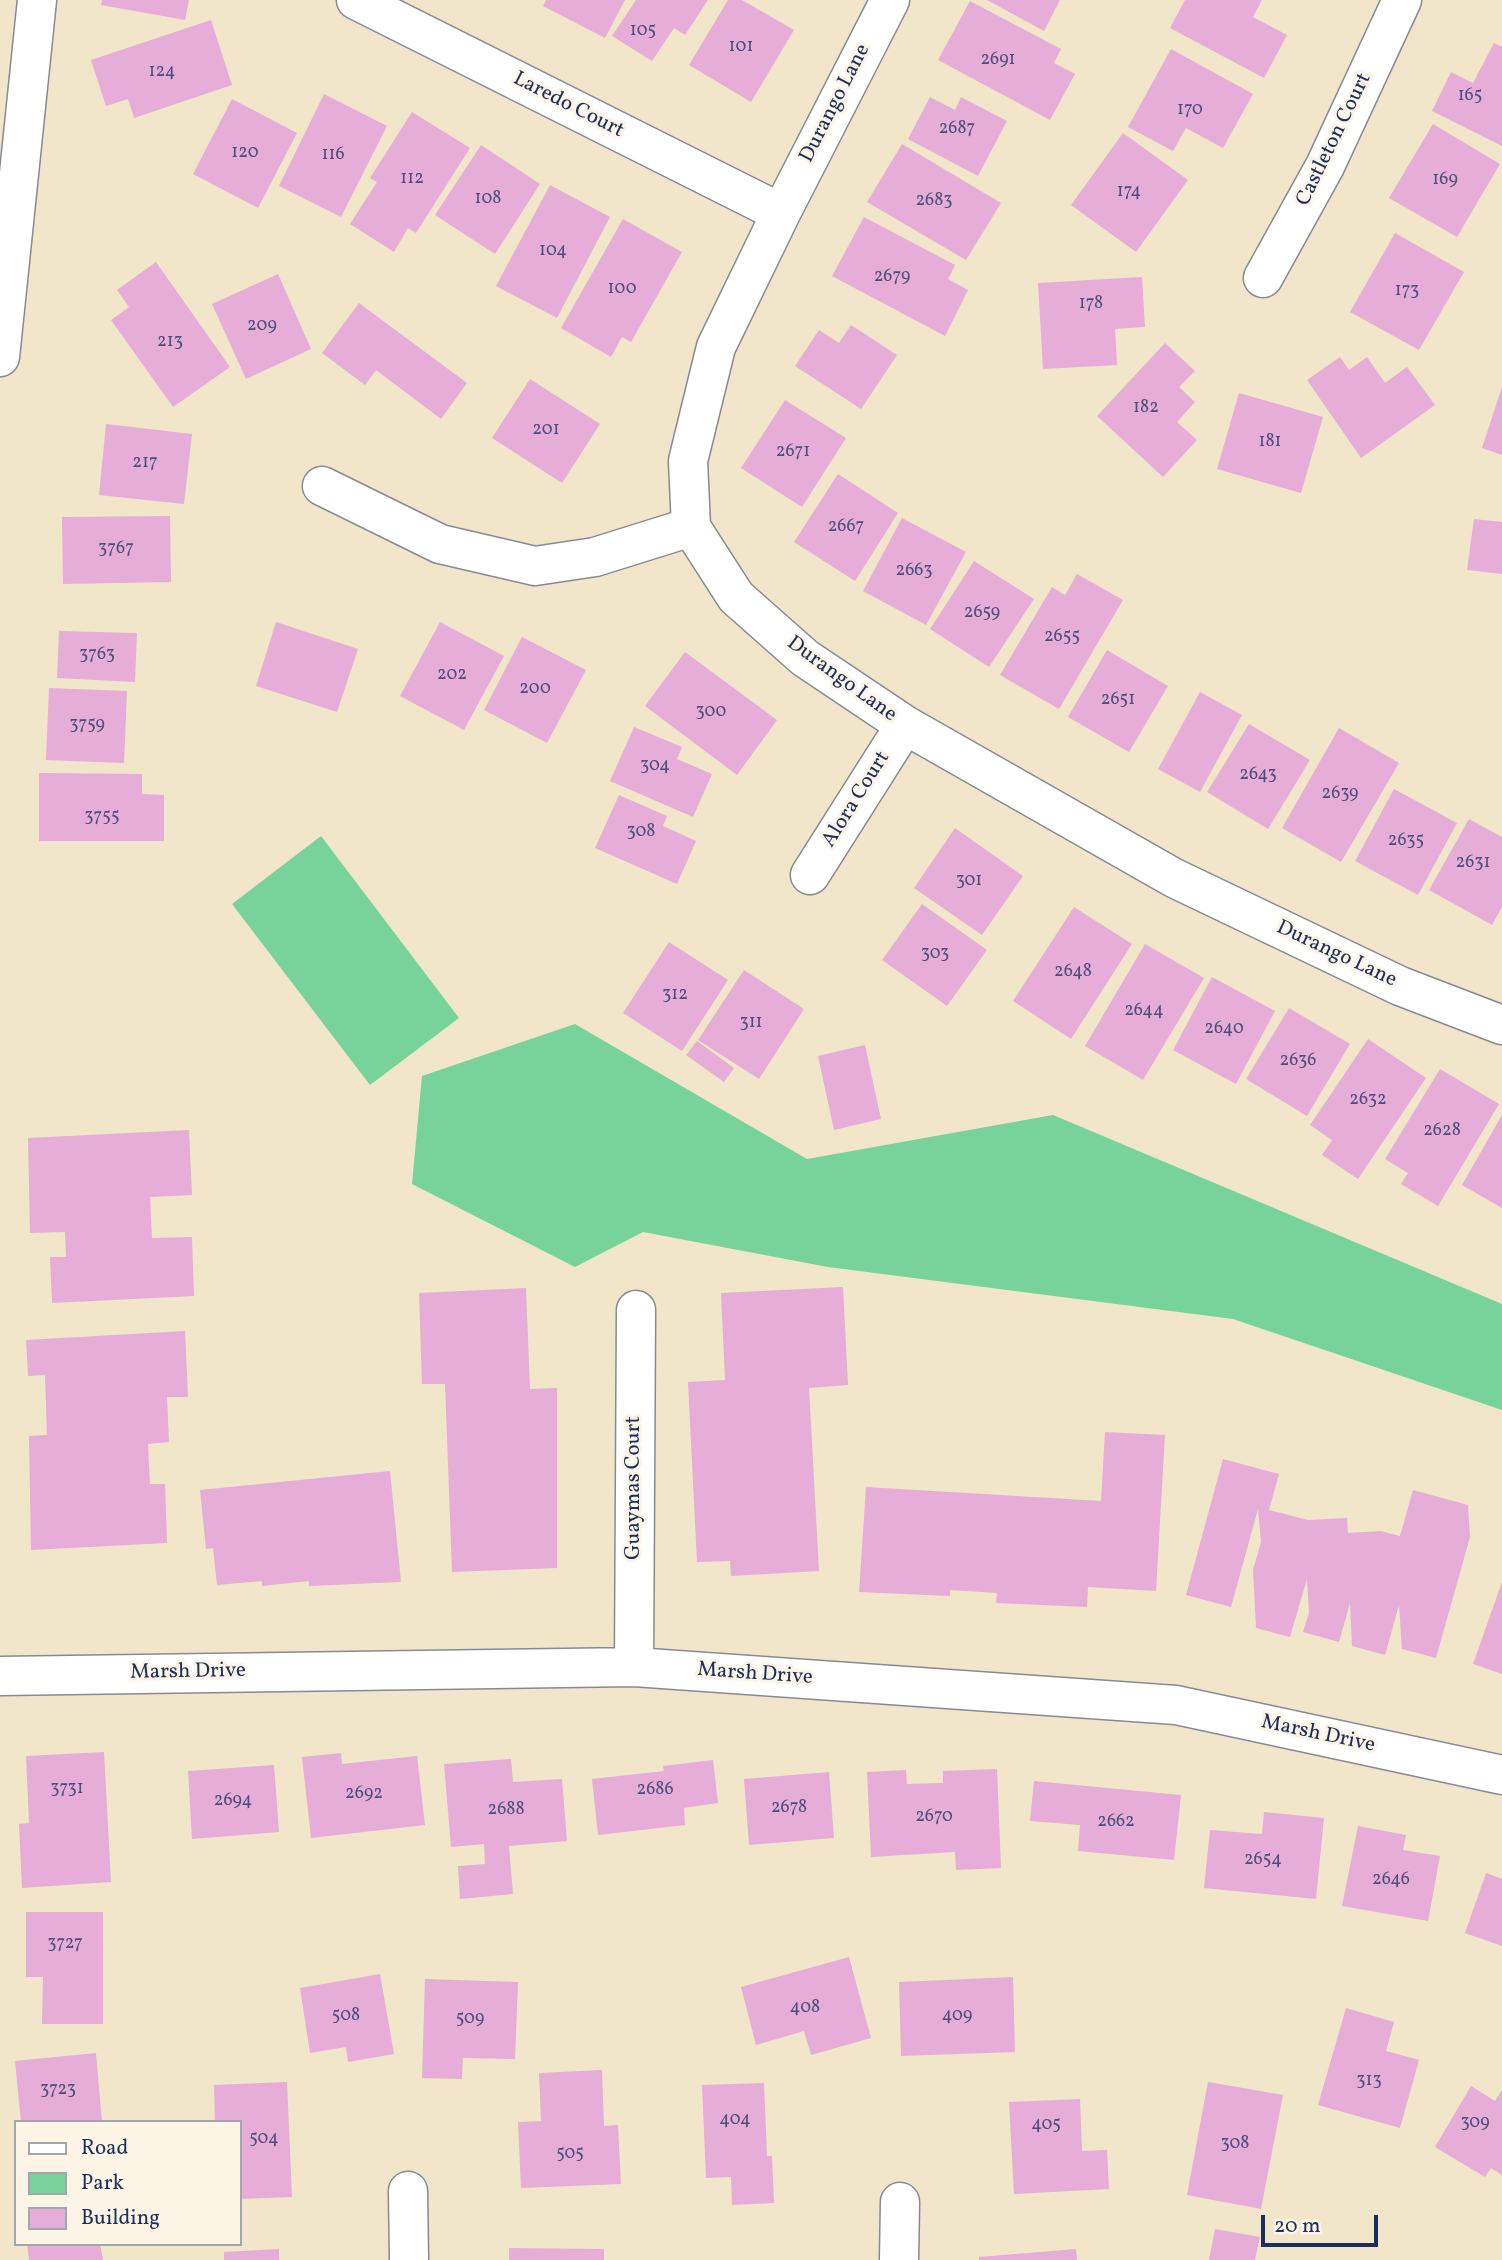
<!DOCTYPE html>
<html>
<head>
<meta charset="utf-8">
<style>
  body { margin:0 }
  #map { position:relative; width:1502px; height:2260px; overflow:hidden; background:#f1e6c9; font-family:Vollkorn,serif }
  canvas { display:block }
  .legend { position:absolute; left:14px; top:2120px; width:228px; height:126px; box-sizing:border-box; background:#fcf5e5; border:2px solid #a2a6af; margin:0; padding:9px 12px; list-style:none; font-size:21px; color:#1b2f5e }
  .legend li { display:flex; align-items:center; gap:14px; height:35px }
  .legend b { width:35px; border:2px solid #a2a6af }
  .scale { position:absolute; left:1261px; top:2215px; width:117px; height:32px; box-sizing:border-box; border:4px solid #1b2f5e; border-top:0; padding-left:9px; font-size:21px; line-height:24px; white-space:nowrap; color:#1b2f5e; -webkit-text-stroke:5px #fcf5e5; paint-order:stroke }
</style>
</head>
<body>
<div id="map">
<canvas width="1502" height="2260"></canvas>
<ul class="legend">
<li><b style="height:9px;background:#fff"></b>Road</li>
<li><b style="height:19px;background:#78d39a"></b>Park</li>
<li><b style="height:19px;background:#e5add8"></b>Building</li>
</ul>
<div class="scale">20 m</div>
</div>
<script>
const c = document.querySelector('canvas').getContext('2d');
c.lineJoin = 'round';
function fillPath(path, color) { c.fillStyle = color; c.fill(path, 'evenodd'); }
function strokePath(path, color, width, dash) { c.strokeStyle = color; c.lineWidth = width; c.lineCap = dash ? 'butt' : 'round'; c.setLineDash(dash || []); c.stroke(path); }
function drawText(font, color, halo, rows, align = 'center') {
  c.font = font + ' Vollkorn,serif'; c.lineWidth = 6; c.setLineDash([]); c.textBaseline = 'middle'; c.strokeStyle = halo; c.fillStyle = color; for (const [text, x, y, turn = 0] of rows) {
    c.save(); c.translate(x, y); c.rotate((+turn || 0) * Math.PI / 180); c.textAlign = isNaN(turn) ? turn : align; if (halo) c.strokeText(text, 0, 0); c.fillText(text, 0, 0); c.restore();
  }
}
fillPath(new Path2D(`
  M321,836L459,1018L370,1085L232,904Z
  M575,1024L807,1159L1053,1115L1502,1304V1410L1233,1319L828,1267L643,1232L575,1267L412,1184L422,1076Z`), '#78d39a');
fillPath(new Path2D(`
  M102,0H189L185,20L101,5Z
  M546,0H625L605,38L543,6Z
  M636,0H708L685,35L674,28L652,61L612,36Z
  M728,0H742L794,30L751,102L689,65Z
  M987,0H1060L1044,31Z
  M1185,0H1262L1253,17L1287,35L1264,78L1170,28Z
  M970,1L1061,49L1054,63L1075,74L1050,120L938,60Z
  M211,20L232,85L134,118L128,99L106,106L91,60Z
  M1494,43L1502,47V146L1432,111L1451,72L1473,83Z
  M1171,49L1253,94L1223,148L1186,128L1173,151L1128,127Z
  M324,94L387,126L341,217L279,186Z
  M930,97L955,110L961,97L1007,121L978,176L908,139Z
  M232,99L297,133L258,208L193,174Z
  M412,112L470,148L416,233L408,228L394,252L350,224L377,182L370,178Z
  M1433,124L1500,164L1457,237L1389,198Z
  M1123,133L1188,180L1136,252L1071,205Z
  M902,144L1001,203L966,260L867,202Z
  M481,145L540,184L495,254L435,215Z
  M550,185L610,217L557,318L496,286Z
  M864,217L955,265L948,279L968,290L945,336L832,276Z
  M623,219L682,252L631,342L622,337L611,357L561,328Z
  M1395,233L1464,272L1419,350L1350,312Z
  M156,262L230,367L173,407L111,320L129,307L117,290Z
  M278,274L311,349L246,379L212,304Z
  M1142,277L1145,327L1115,329L1117,365L1043,369L1038,283Z
  M359,303L467,383L441,419L376,370L365,385L322,353Z
  M851,325L897,355L861,409L795,366L819,330L839,343Z
  M1165,343L1195,371L1179,387L1195,402L1177,422L1197,440L1163,477L1097,416Z
  M1340,357L1349,370L1367,357L1385,383L1407,367L1435,405L1361,458L1307,380Z
  M530,379L600,424L562,483L492,438Z
  M1502,387V455L1482,448Z
  M1239,393L1323,417L1301,493L1217,469Z
  M785,400L846,438L802,507L741,468Z
  M106,424L192,434L184,504L99,495Z
  M838,474L898,513L855,581L794,542Z
  M170,516L171,582L63,584L62,517Z
  M902,518L966,552L926,625L863,591Z
  M1474,519L1502,522V574L1467,570Z
  M974,561L1034,599L989,667L930,629Z
  M1077,574L1123,600L1059,709L1000,675L1052,587L1065,595Z
  M276,622L358,649L337,712L256,686Z
  M440,622L504,656L464,730L400,696Z
  M59,631L137,633L135,682L57,678Z
  M522,637L586,670L547,743L484,710Z
  M1107,650L1168,686L1129,752L1068,717Z
  M685,652L777,720L737,775L645,706Z
  M49,688L127,691L124,763L46,760Z
  M1200,692L1242,715L1200,792L1158,769Z
  M1249,724L1310,760L1268,829L1207,792Z
  M634,727L682,747L677,759L712,774L693,817L610,781Z
  M1339,728L1399,763L1341,862L1282,828Z
  M39,773L142,774V794L164,795V841H39Z
  M1394,789L1457,823L1418,895L1355,861Z
  M619,795L667,816L663,826L696,841L677,884L595,848Z
  M1469,819L1502,837V907L1492,925L1429,890Z
  M955,828L1023,876L982,935L914,888Z
  M922,904L987,950L947,1006L882,960Z
  M1074,907L1132,944L1071,1039L1013,1001Z
  M669,942L728,980L682,1051L623,1013Z
  M1145,944L1204,978L1143,1080L1085,1046Z
  M744,970L804,1009L759,1079L698,1040Z
  M1212,977L1275,1011L1236,1084L1173,1050Z
  M1289,1008L1350,1044L1307,1116L1246,1079Z
  M1368,1039L1426,1078L1358,1179L1322,1155L1332,1140L1310,1125Z
  M697,1041L734,1068L724,1082L686,1055Z
  M865,1045L881,1119L834,1130L818,1056Z
  M1440,1069L1499,1104L1438,1206L1401,1184L1408,1173L1385,1159Z
  M1502,1115V1208L1462,1185Z
  M189,1130L192,1195L150,1197L152,1238L192,1237L194,1296L52,1303L50,1257H66L65,1232L30,1233L28,1138Z
  M843,1287L848,1385L809,1388L819,1571L731,1576L730,1561L697,1562L688,1382L725,1380L721,1293Z
  M526,1288L530,1389L557,1388V1568L452,1572L445,1384H422L419,1293Z
  M185,1331L188,1397H167L169,1442L148,1444L150,1484H165L167,1543L31,1550L29,1436L47,1435L45,1375L28,1376L26,1340Z
  M1105,1432L1165,1435L1156,1591L1088,1587L1087,1607L996,1603L997,1593L950,1590V1596L859,1592L866,1487L1101,1501Z
  M1223,1459L1279,1474L1269,1510L1308,1520L1347,1518L1348,1533L1381,1531L1400,1536L1413,1490L1468,1505L1470,1537L1436,1658L1402,1649L1399,1605L1385,1655L1352,1646L1350,1603L1339,1642L1303,1632L1309,1613L1307,1579L1290,1637L1256,1628L1253,1570L1261,1542L1258,1509L1231,1607L1186,1595Z
  M390,1471L401,1582L309,1586V1581L262,1586V1581L217,1585L213,1548L206,1549L200,1490Z
  M1502,1582V1674L1473,1664Z
  M104,1752L111,1882L22,1888L19,1824L29,1823L26,1756Z
  M341,1753L342,1764L417,1756L425,1825L311,1838L302,1757Z
  M511,1759L513,1782L562,1779L567,1841L509,1846L513,1894L460,1899L458,1866L485,1864L484,1844L451,1847L444,1764Z
  M713,1760L718,1803L684,1808L685,1825L598,1835L592,1779L664,1771L663,1766Z
  M274,1765L279,1832L192,1839L188,1771Z
  M997,1769L1001,1868L956,1870L955,1852L871,1857L867,1772L906,1770L907,1784L943,1783V1771Z
  M829,1772L834,1838L749,1845L744,1779Z
  M1034,1781L1181,1795L1174,1860L1078,1851L1080,1825L1030,1821Z
  M1264,1812L1324,1818L1316,1899L1204,1888L1210,1830L1262,1834Z
  M1358,1826L1406,1835L1403,1850L1440,1856L1428,1921L1342,1906Z
  M1486,1873L1502,1879V1946L1465,1933Z
  M26,1912H103V2024H42L43,1977H26Z
  M849,1957L871,2038L811,2055L804,2031L756,2045L741,1987Z
  M380,1974L394,2054L348,2062L346,2047L310,2053L300,1988Z
  M1013,1977L1015,2052L901,2056L899,1982Z
  M425,1979L518,1982L515,2059L463,2058L462,2079L422,2078Z
  M1346,2008L1394,2022L1386,2051L1419,2060L1400,2128L1318,2105Z
  M96,2053L102,2122H21L15,2061Z
  M602,2070L604,2126L618,2125L621,2184L521,2188L518,2122L541,2121L539,2073Z
  M287,2082L292,2197L240,2199V2122H215L214,2085Z
  M1208,2082L1283,2095L1261,2209L1187,2195Z
  M764,2083L767,2156H772L774,2203L732,2205L731,2177L706,2178L702,2085Z
  M1471,2086L1495,2101L1502,2090V2175L1491,2168L1485,2177L1435,2147Z
  M1080,2099L1082,2151L1107,2150L1109,2189L1014,2194L1009,2102Z
  M1215,2229L1260,2237L1255,2260H1209Z
  M27,2244H100L103,2260H29Z
  M509,2248L604,2249V2260H509Z
  M279,2249V2260H224V2252Z
  M1076,2249L1077,2260H979V2257Z`), '#e5add8');
const street = new Path2D(`
  M356,0L781,213
  M890,0L781,213L716,347L688,461L691,527L736,597L805,658L905,725L1174,878L1400,986L1502,1025
  M1263,278L1325,166L1402,0
  M322,486L440,544L535,566L595,557L691,527
  M810,875L905,725
  M634,1667L636,1310
  M0,1676L634,1667L1176,1705L1502,1775
  M408,2191L409,2260
  M899,2260L900,2202`);
const secondary = new Path2D(`
  M0,357L37,0`);
strokePath(street, '#868a94', 41);
strokePath(secondary, '#868a94', 41);
strokePath(street, '#fff', 38);
strokePath(secondary, '#fff', 38);
drawText('18px', '#4e4e7c', null, [
  ["105",643,32],
  ["101",741,48],
  ["2691",998,61],
  ["124",162,73],
  ["165",1470,97],
  ["170",1190,111],
  ["2687",957,130],
  ["120",245,154],
  ["116",333,156],
  ["112",412,180],
  ["169",1445,181],
  ["174",1129,193],
  ["108",488,200],
  ["2683",934,202],
  ["104",553,252],
  ["2679",892,278],
  ["100",622,290],
  ["173",1407,292],
  ["178",1091,305],
  ["209",262,327],
  ["213",170,343],
  ["182",1146,409],
  ["201",546,431],
  ["181",1270,443],
  ["2671",793,453],
  ["217",145,464],
  ["2667",846,528],
  ["3767",116,550],
  ["2663",914,572],
  ["2659",982,614],
  ["2655",1062,638],
  ["3763",97,656],
  ["202",452,676],
  ["200",535,690],
  ["2651",1118,701],
  ["300",711,713],
  ["3759",87,726],
  ["304",655,767],
  ["2643",1258,776],
  ["2639",1340,795],
  ["3755",102,818],
  ["308",641,833],
  ["2635",1406,842],
  ["2631",1473,864],
  ["301",969,882],
  ["303",935,955],
  ["2648",1073,973],
  ["312",675,996],
  ["2644",1144,1012],
  ["311",751,1024],
  ["2640",1224,1030],
  ["2636",1298,1062],
  ["2632",1368,1101],
  ["2628",1442,1132],
  ["3731",67,1790],
  ["2686",655,1791],
  ["2692",364,1795],
  ["2694",233,1802],
  ["2678",789,1809],
  ["2688",506,1811],
  ["2670",934,1818],
  ["2662",1116,1823],
  ["2654",1263,1861],
  ["2646",1391,1881],
  ["3727",65,1945],
  ["408",805,2009],
  ["508",346,2017],
  ["409",957,2017],
  ["509",470,2020],
  ["313",1369,2082],
  ["3723",58,2091],
  ["404",735,2121],
  ["309",1475,2124],
  ["405",1046,2126],
  ["504",264,2140],
  ["308",1235,2145],
  ["505",570,2155]
]);
drawText('21px', '#1b2f5e', '#fcf5e5', [
  ["Durango Lane",836,104,-63],
  ["Laredo Court",568,106,27],
  ["Castleton Court",1335,140,-64],
  ["Durango Lane",841,680,36],
  ["Alora Court",857,800,-58],
  ["Durango Lane",1336,955,25],
  ["Guaymas Court",635,1488,-90],
  ["Marsh Drive",188,1673,-1],
  ["Marsh Drive",755,1675,4],
  ["Marsh Drive",1318,1735,12]
]);
</script>
</body>
</html>
